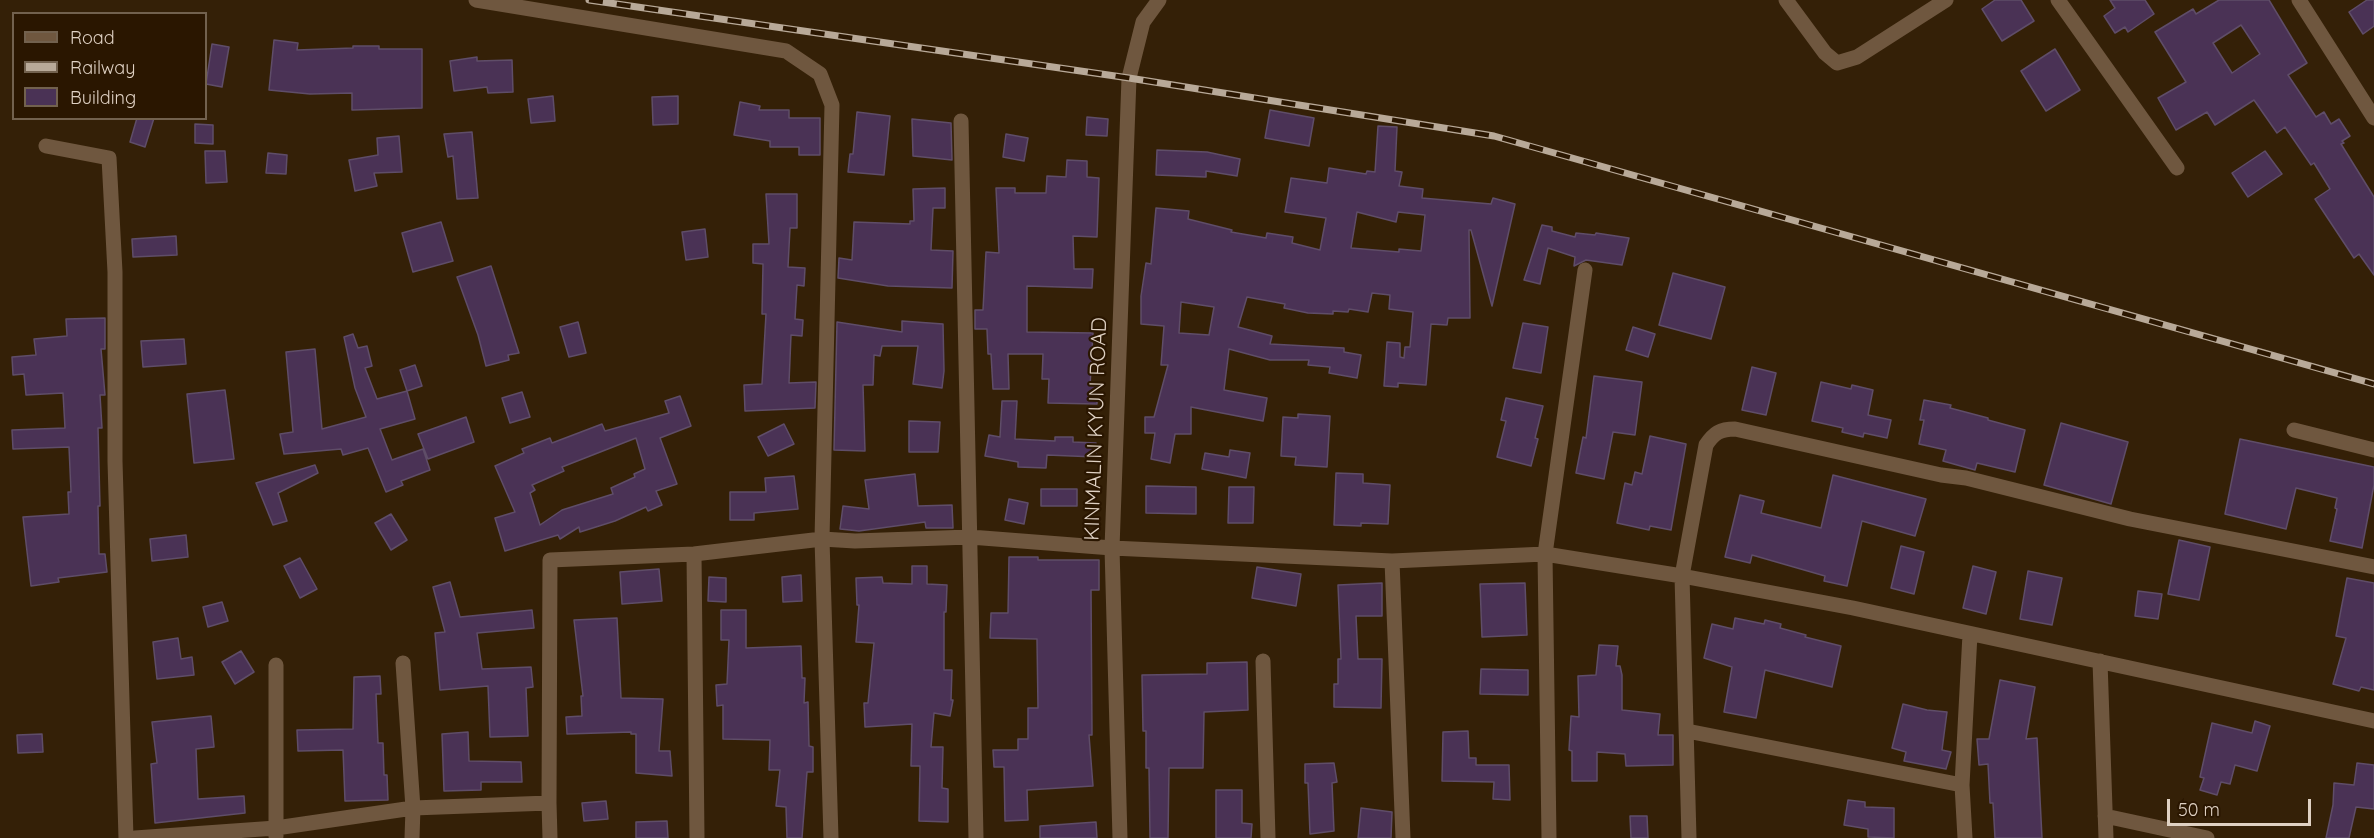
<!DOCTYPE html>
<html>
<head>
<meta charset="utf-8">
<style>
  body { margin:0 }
  #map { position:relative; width:2374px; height:838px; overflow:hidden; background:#342007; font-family:Quicksand,sans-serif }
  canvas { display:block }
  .legend { position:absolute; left:12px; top:12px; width:195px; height:108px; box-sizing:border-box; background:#2a1600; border:2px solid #72614e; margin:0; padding:8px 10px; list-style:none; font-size:18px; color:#dfd1c3 }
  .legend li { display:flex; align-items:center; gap:12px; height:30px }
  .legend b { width:30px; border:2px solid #72614e }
  .scale { position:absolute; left:2167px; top:799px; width:144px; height:27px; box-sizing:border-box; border:3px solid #dfd1c3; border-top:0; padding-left:8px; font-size:18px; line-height:21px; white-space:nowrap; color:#dfd1c3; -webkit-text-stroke:4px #2a1600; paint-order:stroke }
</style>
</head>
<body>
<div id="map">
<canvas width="2374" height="838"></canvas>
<ul class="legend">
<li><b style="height:8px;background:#6f573f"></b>Road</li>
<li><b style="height:8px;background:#b8a998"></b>Railway</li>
<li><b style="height:16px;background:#4a3255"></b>Building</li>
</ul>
<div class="scale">50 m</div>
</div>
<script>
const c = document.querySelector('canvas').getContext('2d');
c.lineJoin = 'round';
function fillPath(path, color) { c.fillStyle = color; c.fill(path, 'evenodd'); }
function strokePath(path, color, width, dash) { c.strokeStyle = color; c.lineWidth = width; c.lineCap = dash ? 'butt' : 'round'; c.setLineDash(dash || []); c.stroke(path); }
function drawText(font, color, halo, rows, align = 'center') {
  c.font = font + ' Quicksand,sans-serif'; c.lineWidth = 4.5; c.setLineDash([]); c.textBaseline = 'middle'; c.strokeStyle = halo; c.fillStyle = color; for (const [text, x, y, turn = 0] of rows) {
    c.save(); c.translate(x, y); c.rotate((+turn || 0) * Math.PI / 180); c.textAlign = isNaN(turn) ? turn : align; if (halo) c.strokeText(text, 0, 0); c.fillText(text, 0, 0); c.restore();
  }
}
const building = new Path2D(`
  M1995,0H2021L2034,21L2002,41L1982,9Z
  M2110,0H2145L2154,14L2128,32L2125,27L2115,33L2104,16L2115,8Z
  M2219,0H2269L2307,63L2288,75L2316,117L2324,112L2331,124L2339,119L2350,136L2342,141L2344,143L2341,144L2374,197V275L2359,254L2354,258L2315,199L2330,189L2314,163L2311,165L2285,127L2277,133L2254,100L2215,125L2207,112L2176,130L2158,98L2186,82L2155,32L2193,9L2196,14ZM2241,25L2260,54L2232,73L2213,43Z
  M2367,0H2374V26L2363,34L2349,12Z
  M274,40L298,43L297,50L353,48V46H379V49H422V108L352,110V93L310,94L269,90Z
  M212,44L229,47L222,87L206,84Z
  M2055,49L2080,90L2046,111L2021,71Z
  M477,57V61L512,60L513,92L488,93L487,87L454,91L450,61Z
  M553,96L555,121L531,123L528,99Z
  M678,96V124L653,125L652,97Z
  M740,102L760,106L759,110H789V118H820V155H799V147H770V141L734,135Z
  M1270,110L1314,118L1309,146L1265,138Z
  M857,112L890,116L884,175L848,172L850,154H853Z
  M1087,117L1108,119L1107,136L1086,135Z
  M137,118H154L145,147L130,142Z
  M912,119L951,123L952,160L913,156Z
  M195,124L213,125V144L195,143Z
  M1378,126L1397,127L1395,171L1402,172L1399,186L1423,189L1422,198L1491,204L1493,198L1515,204L1492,306L1471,230H1469L1470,318H1448L1447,325L1431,324L1426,385L1398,383V387L1384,386L1387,342L1400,343V357L1404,358L1405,347H1410L1413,312L1389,309L1390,295L1372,293L1368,312L1349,309L1348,312L1333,311V314L1308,313L1284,308L1285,304L1247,297L1238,327L1272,336L1270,344L1344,348V352L1361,355L1357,378L1329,373L1330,367L1308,365L1309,360H1270L1229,349L1224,390L1267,398L1263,421L1191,407V434H1175L1170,463L1151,459L1155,433H1145V417H1154L1168,365H1161L1164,326L1141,324V296L1146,263L1151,264L1156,208L1189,211L1188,219L1232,230L1231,232L1266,238L1267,233L1293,237L1292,243L1320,250L1326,218L1285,212L1291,178L1327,183L1329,168L1366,174L1367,171L1375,172ZM1357,212L1396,222L1398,212L1425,215L1421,251L1399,249V252L1351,248ZM1181,302L1214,307L1209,335L1179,333Z
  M472,132L478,198L457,199L453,156L448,157L444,134Z
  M1006,134L1028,138L1024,161L1003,157Z
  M399,136L402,172L374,173L377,186L355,191L349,160L378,155L377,138Z
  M1157,150L1207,152L1240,159L1237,176L1206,171V177L1156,175Z
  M205,151H225L227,182L206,183Z
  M2265,151L2282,174L2248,197L2232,173Z
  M268,153L287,155L286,174L266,173Z
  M1067,160L1087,161V177L1099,178L1097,237L1073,236L1074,269H1093L1092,288L1027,286V332L1093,333L1090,386H1097V404L1048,403L1049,379H1042L1043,354H1008L1009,389H993L991,354H988L987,329H975V310H983L986,252L999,253L996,188H1015V193H1046L1047,176L1066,177Z
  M945,188V208H933L931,250L953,251L952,288L888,286L838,278L839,258L852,260L854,222L910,224V221H914L913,189Z
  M766,194H797V228H790L788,267L805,268L804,286L797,285L795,319L803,320L802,336L791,335L789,383L816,382L815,408L745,411L744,385L762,384L766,314H762L763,264L753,263V244H769Z
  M441,222L453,261L413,272L402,233Z
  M1542,225L1552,227V231L1575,237L1576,233L1595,235L1596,233L1629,238L1622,265L1586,260L1574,266L1575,257L1548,248L1540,284L1524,280Z
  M705,229L708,257L686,260L682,232Z
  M176,236L177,255L133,257L132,239Z
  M491,266L519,353L508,355L509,360L486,366L478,335L457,277Z
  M1673,273L1725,287L1711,339L1659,325Z
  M105,318V349H101L105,395H100L102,428H98L100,506H98L99,554H105L107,572L58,578L59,582L31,586L23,517L69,514L68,492H71L69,447L13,449L12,430L65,428L63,393L26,395L24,374L13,375L12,357L36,355L34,339L67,336L66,319Z
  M902,321L943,324L944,371L942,388L913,384L918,346H882L880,356L874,355L873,385H863L865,451L834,450L837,322L902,332Z
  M578,322L586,353L569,357L560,327Z
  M1523,323L1548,327L1541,373L1513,368Z
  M1633,327L1655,334L1648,357L1626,350Z
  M353,334L358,348L367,346L372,366L365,368L377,399L407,391L415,419L380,429L392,460L423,449L430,470L401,481L403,485L386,492L368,448L343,455L341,449L284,454L280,434L293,432L286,352L315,349L322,429L366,417L355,388L344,337Z
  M184,339L186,364L143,367L141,341Z
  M415,365L422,386L407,391L400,370Z
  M1752,367L1776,373L1766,415L1742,410Z
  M1594,376L1642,382L1635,435L1613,432L1604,479L1576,473L1583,437L1586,438Z
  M1821,382L1851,389L1852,385L1873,390L1868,415L1891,420L1887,438L1864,433L1863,437L1842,432L1843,428L1812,421Z
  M225,390L234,459L194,463L187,394Z
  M522,392L530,417L510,423L502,398Z
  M680,396L691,426L660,438L677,484L656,491L662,505L648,511L646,507L615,521L580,532L579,527L560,539L558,535L505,551L495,518L515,512L495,466L524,453L522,449L550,438L552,443L602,424L605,431L669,413L665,401ZM636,438L645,469L634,474L635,477L611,488L613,494L562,510L540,525L530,493L535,490L532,485L564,471L562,467Z
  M1506,398L1543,406L1535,438L1538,439L1531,466L1497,457L1506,421L1501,420Z
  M1924,400L1951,405L1950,408L1988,418V420L2025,430L2015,472L1977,463L1975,470L1943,461L1946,450L1919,444L1924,420H1920Z
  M1002,401H1017L1015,439L1055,441V437H1073V442L1096,443V457L1047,455L1046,468L1018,467V462L985,456L989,435L1000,437Z
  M1298,414L1330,416L1327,467L1295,465L1296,457L1281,456L1283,417L1298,418Z
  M466,417L474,442L428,459L418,434Z
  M909,421L940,422L938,452H909Z
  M2061,423L2128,442L2111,504L2044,485Z
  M784,424L794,444L768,456L758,437Z
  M1650,436L1686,444L1671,530L1650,526L1649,530L1617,523L1625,483L1632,485L1635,472L1642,474Z
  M2240,439L2374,467V485L2362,548L2330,541L2337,509L2335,508L2337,498L2296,488L2286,529L2225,514Z
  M1230,450L1250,453L1246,478L1202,469L1205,453L1229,457Z
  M315,465L318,473L278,493L287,521L273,525L256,483Z
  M1336,473L1363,474V483L1390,485L1388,524L1361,523V526L1334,525Z
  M915,474L918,506L952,505L953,528H926L925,522L859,531L840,529L843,506L869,509L865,480Z
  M1833,475L1926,499L1915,536L1862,521L1847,586L1824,581L1825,576L1752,555L1750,563L1725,557L1740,495L1764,501L1761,513L1821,528Z
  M794,476L798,509L754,513V520H730V492H766L765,478Z
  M1146,486L1196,487V514L1146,513Z
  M1229,487H1254L1253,523H1228Z
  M1041,489H1077V506H1041Z
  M1009,499L1028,503L1024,524L1005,520Z
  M391,514L407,540L391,550L375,523Z
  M186,535L188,557L152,561L150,539Z
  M2179,540L2210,547L2199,600L2168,594Z
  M1901,546L1924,552L1914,594L1891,588Z
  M1009,557H1038V560H1099V590H1091L1092,735H1089L1093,786L1027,790L1028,820L1005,821L1004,767H994L993,750H1018V739H1028V708H1038L1037,639L990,638L991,613H1008Z
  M300,558L317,589L300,598L284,566Z
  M912,566H927V584L947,585L946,612H944V670H952L951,700H953L950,716L934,713L931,747H943L942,788L948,789V822L919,821L920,766H911L912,724L865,727L864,703H868L874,643L856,642L859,605H857L856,578L882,577L883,583L912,584Z
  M1973,566L1996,572L1986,614L1963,608Z
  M1257,567L1301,574L1296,606L1252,598Z
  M659,569L662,601L622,604L620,572Z
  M2028,571L2062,578L2052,625L2020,619Z
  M801,575L802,601L783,602L782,577Z
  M709,577L726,578V602L708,601Z
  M2347,578L2374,583V690L2361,687L2359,691L2333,684L2346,638L2336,636Z
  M450,582L460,617L532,610L534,628L477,633L482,669L531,667L533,687L526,688L528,736L490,737L488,686L440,690L435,633L445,632L433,587Z
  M1382,583V616H1356L1358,659H1382L1381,708L1334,707V684H1338V659H1341L1338,585Z
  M1525,583L1527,635L1482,637L1480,584Z
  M2138,591L2162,594L2158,619L2135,616Z
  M222,602L228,621L208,627L203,607Z
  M721,610H746V648L801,646L802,678H805L804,703L808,702L809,746L813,747V772H807L802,838H787L786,807L776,806L780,770H769L770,740L723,739V705L717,706L716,685L727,684L729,640H721Z
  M617,618L621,698L663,699L659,751H670L672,776L636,773V734H631V732L567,734L566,717L582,716L581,696H583L574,620Z
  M1735,618L1764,624L1765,620L1781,624L1780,628L1806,635L1805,637L1841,646L1832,687L1765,670L1756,718L1724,712L1732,667L1704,658L1712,624L1733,629Z
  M178,638L181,659L192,657L194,675L157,679L153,642Z
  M1599,645L1618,646L1616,666H1620L1622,675V710L1660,714L1658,735H1673V765L1626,766L1625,754L1597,752V781H1572V751L1569,750L1571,716L1579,717L1578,676L1596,675Z
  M241,651L254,672L235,684L222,662Z
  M1247,662L1248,710L1204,712L1203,768H1169L1168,838H1150L1149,768H1146V731H1143L1142,675L1207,674V663Z
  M1481,669L1528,670V695L1480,694Z
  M380,676L381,694H376L378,743H383L384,775H387L388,800L345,801L343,750L298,751L297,730L353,729L354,677Z
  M2000,680L2035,687L2026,739L2037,738L2042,838H1995L1993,803H1990L1988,764L1979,765L1977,739H1989Z
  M1903,704L1927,710L1947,712L1942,750L1951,752L1946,769L1904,761L1906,752L1892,748Z
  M211,716L214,747L196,749L198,799L244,796L245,813L155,823L151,764L157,763L152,722Z
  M2255,721L2270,726L2257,771L2235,765L2230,784L2221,782L2217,795L2200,790L2204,778L2200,777L2212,723L2252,733Z
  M1468,731L1469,758H1476V765H1509L1510,800L1493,799L1494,782L1442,781L1443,732Z
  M468,732L469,761L521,762L522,782H481V790L444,791L442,734Z
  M42,734L43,752L18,753L17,735Z
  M1334,763L1337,782L1332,783L1334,831L1310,834L1308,783H1305V764Z
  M2357,763L2374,765V809L2356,807L2349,838H2326L2333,805L2334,783L2354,785Z
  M1216,790H1242V823L1252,824L1251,838H1216Z
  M1848,800L1865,802V807L1894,808V838L1868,837V829L1844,825Z
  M606,801L608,819L584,821L582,803Z
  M1361,808L1392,812L1391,838H1358Z
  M1630,816H1647L1648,838H1631Z
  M667,821L668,838H636V822Z
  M1096,822L1097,838H1040V826Z`);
fillPath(building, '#4a3255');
strokePath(building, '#5f4d68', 1.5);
strokePath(new Path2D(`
  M476,0L786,51L820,74L832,105L822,539L831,838
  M1786,0L1825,53L1837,63L1857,57L1946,0
  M2058,0L2177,168
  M2299,0L2374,118
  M961,121L976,838
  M46,146L109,158L115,272V461L126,838
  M2294,430L2374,450
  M694,554L697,838
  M1392,561L1403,838
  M1263,661L1268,838
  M2100,661L2106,838
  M403,663L413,808L412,838
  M1687,731L1962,785
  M2105,816L2207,838
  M276,836V665
  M135,838L276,828L413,808L549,803
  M550,838L549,803L550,560L694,554L822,539L855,541L970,537L1112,548L1392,561L1545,554L1682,576L1853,608L2374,721
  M1120,838L1112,548L1129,78L1143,22L1159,0
  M1549,838L1545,554L1585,270
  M1689,838L1682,576L1706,445C1714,433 1720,429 1735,429L1941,475L1966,478L2130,519L2374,567
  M1965,838L1962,785L1970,634`), '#6f573f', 15);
const rail = new Path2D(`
  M589,0L1129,78L1494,136L2374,384`);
strokePath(rail, '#b8a998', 7);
strokePath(rail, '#2a1600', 4.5, [14]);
drawText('21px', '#dfd1c3', '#2a1600', [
  ["KINMALIN KYUN ROAD",1096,429,-88]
]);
</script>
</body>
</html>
